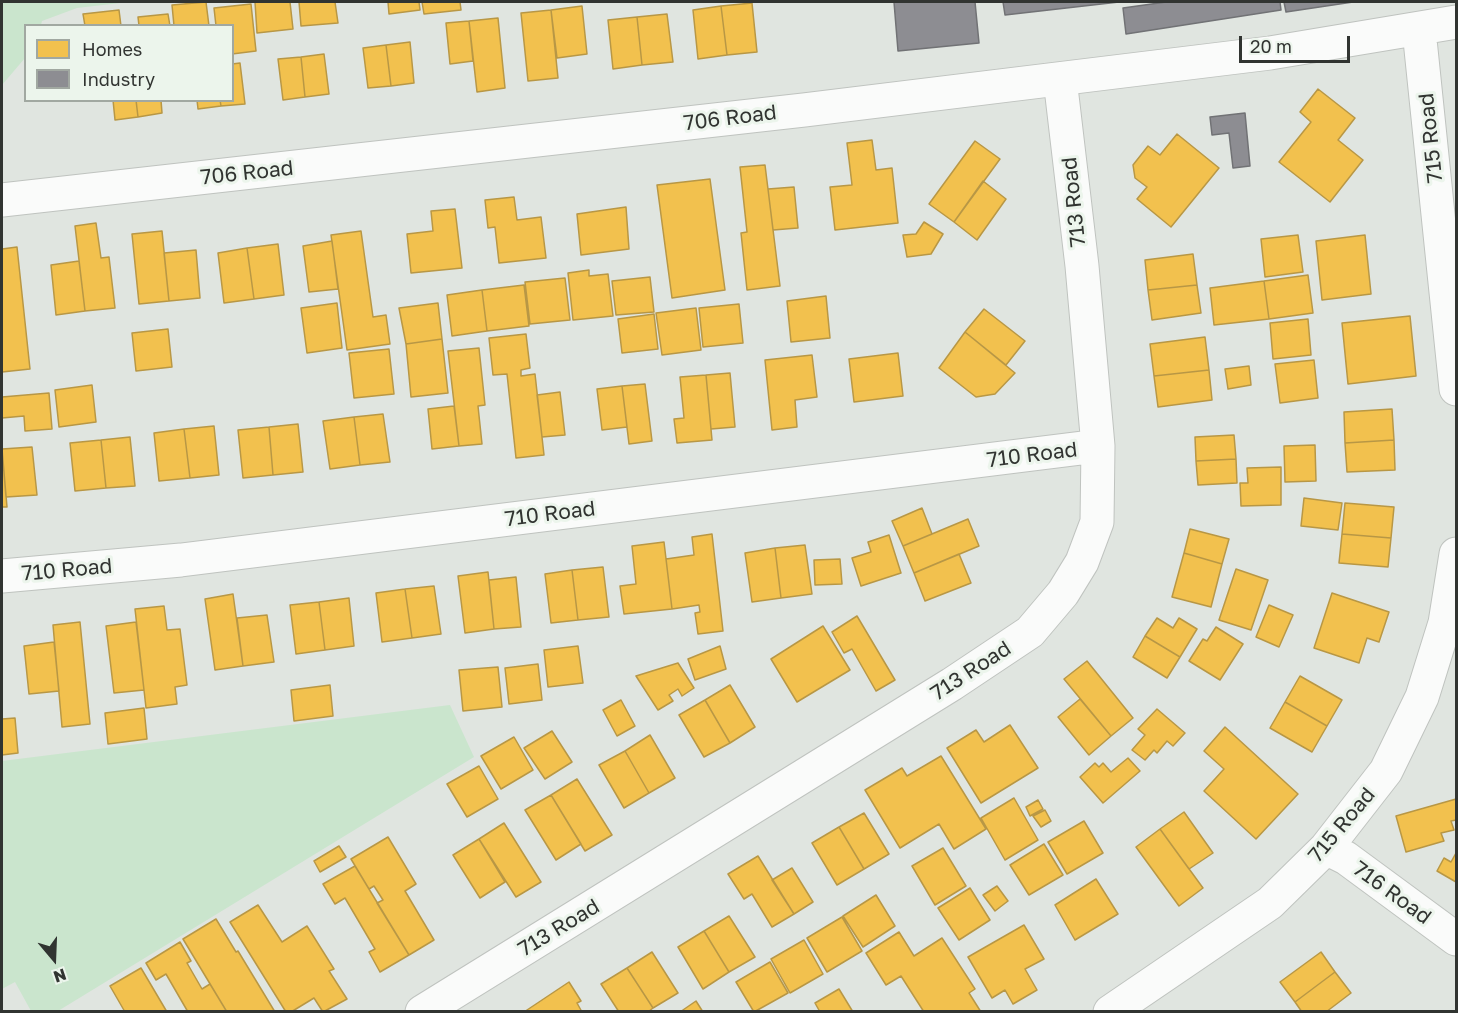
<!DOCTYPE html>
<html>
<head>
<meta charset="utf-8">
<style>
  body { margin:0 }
  #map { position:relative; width:1458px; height:1013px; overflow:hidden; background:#e0e5e0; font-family:"Golos Text",sans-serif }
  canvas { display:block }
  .frame { position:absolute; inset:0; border:3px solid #313431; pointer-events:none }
  .legend { position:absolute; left:24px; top:24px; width:210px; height:78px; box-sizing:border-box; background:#ecf5ec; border:2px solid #a1a8a1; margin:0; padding:8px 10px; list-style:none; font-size:18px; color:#313431 }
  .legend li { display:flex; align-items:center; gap:12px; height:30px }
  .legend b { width:30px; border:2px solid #a1a8a1 }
  .north { position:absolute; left:24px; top:929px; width:60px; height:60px; -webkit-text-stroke:4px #ecf5ec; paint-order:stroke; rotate:161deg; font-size:16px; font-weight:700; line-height:24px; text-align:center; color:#313431 }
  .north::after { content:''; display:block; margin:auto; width:21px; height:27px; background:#313431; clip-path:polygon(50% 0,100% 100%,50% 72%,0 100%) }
  .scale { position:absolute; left:1239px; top:36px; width:111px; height:27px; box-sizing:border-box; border:3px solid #313431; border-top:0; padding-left:8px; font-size:18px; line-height:21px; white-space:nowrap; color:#313431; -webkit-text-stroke:4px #ecf5ec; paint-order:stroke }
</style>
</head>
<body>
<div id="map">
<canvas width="1458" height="1013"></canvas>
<div class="frame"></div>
<ul class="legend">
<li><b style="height:16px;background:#f2c14e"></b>Homes</li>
<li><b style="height:16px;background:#8d8d92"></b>Industry</li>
</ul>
<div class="north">N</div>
<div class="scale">20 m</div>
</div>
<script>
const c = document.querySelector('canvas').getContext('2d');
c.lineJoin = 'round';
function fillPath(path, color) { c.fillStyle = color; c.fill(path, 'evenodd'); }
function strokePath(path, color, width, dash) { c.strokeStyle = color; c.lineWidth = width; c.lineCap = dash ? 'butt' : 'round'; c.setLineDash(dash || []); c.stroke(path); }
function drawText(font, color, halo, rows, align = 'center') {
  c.font = font + ' "Golos Text",sans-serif'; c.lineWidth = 6; c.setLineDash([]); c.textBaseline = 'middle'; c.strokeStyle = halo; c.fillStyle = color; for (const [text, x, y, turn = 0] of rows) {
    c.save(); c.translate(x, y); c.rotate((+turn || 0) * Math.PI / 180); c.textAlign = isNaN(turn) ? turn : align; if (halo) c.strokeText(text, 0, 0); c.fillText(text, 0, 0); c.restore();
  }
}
fillPath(new Path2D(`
  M2,2H129L77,8L42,21L41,25L26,26L25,58L2,85Z
  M450,705L474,757L58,1011H31L15,982L2,989V761Z`), '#cae5cd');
const homes = new Path2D(`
  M206,2L209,26H174L172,5Z
  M255,2H290L293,29L257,33Z
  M299,2H335L338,23L301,26Z
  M388,2H419L420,10L389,14Z
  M422,2H460L461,10L424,14Z
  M752,3L757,52L727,55L721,6Z
  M251,4L256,51L232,54V26H216L214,8Z
  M582,6L587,54L557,58L551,10Z
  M721,6L727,55L698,59L693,10Z
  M119,10L121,26H85L83,14Z
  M551,10L558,78L528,81L521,13Z
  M168,14L170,26H139L138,17Z
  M667,14L673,62L642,65L637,17Z
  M637,17L642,65L613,69L608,20Z
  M498,18L505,88L477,92L469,21Z
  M469,21L473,61L450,64L446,23Z
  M410,42L414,83L391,86L386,45Z
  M386,45L391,86L368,88L363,48Z
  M324,54L329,94L305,97L301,57Z
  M301,57L305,97L283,100L278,59Z
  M240,63L245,104L221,106L220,100H232V64Z
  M1318,89L1355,118L1338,140L1363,160L1330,202L1279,162L1311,122L1300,112Z
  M113,100H136L138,117L115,120Z
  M136,100H161L162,113L138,117Z
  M197,100H220L221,106L198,109Z
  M1177,134L1219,168L1171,227L1137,199L1147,187L1135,178L1133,165L1148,146L1160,155Z
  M872,140L876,170L892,168L898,223L835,230L830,187L852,185L847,143Z
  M975,141L1000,159L954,222L929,204Z
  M765,165L780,286L747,290L741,233L747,232L740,167Z
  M710,179L725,290L672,298L657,185Z
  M983,181L1006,199L977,240L954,222Z
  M794,187L798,228L773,230L768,189Z
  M514,197L517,220L541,217L546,258L499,263L495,227L488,228L485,200Z
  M626,207L629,249L581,255L577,214Z
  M455,209L462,268L411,273L407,234L433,231L431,211Z
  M924,222L943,234L931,254L907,257L903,235L916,234Z
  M96,223L101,258L109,257L115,308L85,311L75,226Z
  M162,231L169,301L139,304L132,234Z
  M361,231L373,317L386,315L390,344L347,350L331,235Z
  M1298,235L1303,272L1265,277L1261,239Z
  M1365,235L1371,294L1322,300L1316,241Z
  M332,241L338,289L309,292L303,246Z
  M278,244L284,295L254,299L247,248Z
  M17,247L30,369L2,372V249Z
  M247,248L254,299L224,303L218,253Z
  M196,250L200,298L169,301L164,253Z
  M1193,254L1197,285L1148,290L1145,260Z
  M79,261L85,311L56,315L51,265Z
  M589,270V276L608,274L613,316L573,320L568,273Z
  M1308,275L1313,313L1269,319L1264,281Z
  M650,277L654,312L616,315L612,281Z
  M565,278L570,320L530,324L525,282Z
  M1264,281L1269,319L1214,325L1210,288Z
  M524,285L529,326L487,331L482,290Z
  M1197,285L1201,313L1152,320L1148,290Z
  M482,290L487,331L452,336L447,295Z
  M826,296L830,338L791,342L787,301Z
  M337,303L342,348L307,353L301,308Z
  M438,303L442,339L406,344L399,308Z
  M739,304L743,343L703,347L699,308Z
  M696,308L701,350L662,355L656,313Z
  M984,309L1025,341L1006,365L965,332Z
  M654,314L658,349L622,353L618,319Z
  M1410,316L1416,376L1348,384L1342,323Z
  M1308,319L1311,355L1273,359L1270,323Z
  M168,329L172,367L136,371L132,333Z
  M965,332L1015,373L995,394L976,397L939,368Z
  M526,334L530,368L521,370V376L535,374L544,455L516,458L507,374L493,375L489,338Z
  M1205,337L1209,370L1154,376L1150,344Z
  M442,339L448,393L411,397L406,344Z
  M479,348L485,405L478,406L482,444L459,446L448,351Z
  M389,349L394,394L354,398L349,353Z
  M898,353L903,396L854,402L849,359Z
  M812,355L817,397L795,400L797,427L772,430L765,360Z
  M1314,360L1318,398L1280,403L1275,364Z
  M1249,366L1251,385L1228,389L1225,369Z
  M1209,370L1212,400L1158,407L1154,376Z
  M730,373L735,427L711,429L706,375Z
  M706,375L712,440L677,443L674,419L684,418L680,377Z
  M645,384L652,441L629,444L622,386Z
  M92,385L96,422L59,427L55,390Z
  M622,386L627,427L602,430L597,389Z
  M560,392L565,435L542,437L537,395Z
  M49,393L52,429L25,431L24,416L2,418V397Z
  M454,406L459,446L432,449L428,409Z
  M1392,409L1394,440L1345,443L1344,412Z
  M383,414L390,462L360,465L354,417Z
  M354,417L360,465L330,469L323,421Z
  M298,424L303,472L273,475L269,427Z
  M214,426L219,475L190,478L184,429Z
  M269,427L273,475L243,478L238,430Z
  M184,429L190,478L159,481L154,433Z
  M1234,435L1236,459L1196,461L1195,437Z
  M130,437L135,486L106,488L101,440Z
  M101,440L106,488L75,491L70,443Z
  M1394,440L1395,470L1347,472L1345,443Z
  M1315,445L1316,481L1285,482L1284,446Z
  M32,447L37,495L6,497L2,449Z
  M2,449L7,507H2Z
  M1236,459L1237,483L1198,485L1196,461Z
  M1281,467V505L1241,506L1240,483H1248L1247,468Z
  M1304,498L1342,503L1338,530L1301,526Z
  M1345,503L1394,507L1391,538L1342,534Z
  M922,508L932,534L903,546L892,521Z
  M968,519L979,546L914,573L903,546Z
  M1190,529L1229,539L1222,564L1184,553Z
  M712,534L723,631L698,634L695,613L700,612L699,605L672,609L666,559L694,555L692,537Z
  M1342,534L1391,538L1388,567L1339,563Z
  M889,535L901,573L861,586L852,558L871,552L868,542Z
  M664,542L672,609L624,614L620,586L636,584L632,546Z
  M805,545L812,594L781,598L775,548Z
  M775,548L781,598L752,602L745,553Z
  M1184,553L1222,564L1211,607L1172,597Z
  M959,554L971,583L925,601L914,573Z
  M840,559L842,584L815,585L814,560Z
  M603,567L609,617L578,620L572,570Z
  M1236,569L1268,580L1251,630L1219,620Z
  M572,570L578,620L551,623L545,574Z
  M488,572L494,629L465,633L458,576Z
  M516,577L521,627L494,629L489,580Z
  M434,586L441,634L412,638L405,589Z
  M405,589L412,638L382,642L376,593Z
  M1332,593L1389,612L1379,642L1367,638L1359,663L1314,648Z
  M233,594L243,666L215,670L205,599Z
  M349,598L354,646L325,650L319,602Z
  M319,602L325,650L296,654L290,605Z
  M1269,605L1293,615L1279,647L1256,637Z
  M164,606L167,630L180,629L187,685L175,687L177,704L146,708L135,609Z
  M267,615L274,662L243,666L237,618Z
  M857,616L895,680L876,691L852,649L844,653L832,632Z
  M1157,618L1173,628L1179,618L1197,629L1180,657L1145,636Z
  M80,622L90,724L62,727L53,625Z
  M136,622L144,690L114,693L106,626Z
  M823,626L850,670L797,702L771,659Z
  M1216,627L1243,644L1220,680L1189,661L1203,639L1207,641Z
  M1145,636L1180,657L1167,678L1133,657Z
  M54,642L59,691L29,694L24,646Z
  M578,646L583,683L548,687L544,650Z
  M720,646L726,669L695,680L688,659Z
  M1087,661L1133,718L1111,736L1064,679Z
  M678,663L694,688L682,696L678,689L669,695L673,701L658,710L636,676Z
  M538,664L542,700L509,704L505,668Z
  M498,667L502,707L463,711L459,670Z
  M1300,676L1342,700L1327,726L1285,702Z
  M330,685L333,716L294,721L291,690Z
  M730,685L755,727L730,743L705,700Z
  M1080,699L1111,736L1089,755L1058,717Z
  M621,700L635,726L617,736L603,710Z
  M705,700L730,743L704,757L679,715Z
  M1285,702L1327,726L1312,752L1270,728Z
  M144,708L147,739L108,744L105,713Z
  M1157,709L1185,733L1173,746L1167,741L1157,753L1154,750L1145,760L1132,750L1145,735L1138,729Z
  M15,718L18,753L2,755V719Z
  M1010,725L1038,768L981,803L947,748L976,730L984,742Z
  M1225,727L1298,794L1256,839L1204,791L1224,769L1204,751Z
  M552,731L572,762L545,779L524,748Z
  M650,735L675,778L649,793L625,751Z
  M514,737L533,770L501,789L481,756Z
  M625,751L649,793L624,808L599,765Z
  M941,756L986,829L954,849L939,824L900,848L865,790L902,768L907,776Z
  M1128,758L1140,771L1103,803L1080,777L1095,763L1099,767L1103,763L1111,772Z
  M479,766L498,799L467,817L447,784Z
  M577,779L612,835L585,851L551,795Z
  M551,795L581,844L556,860L525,810Z
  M1014,798L1038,840L1005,860L981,818Z
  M1456,799V820L1451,821L1454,830L1441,833L1444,841L1406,852L1396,816Z
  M1038,800L1043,809L1030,816L1026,807Z
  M1045,810L1051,821L1041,827L1033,816Z
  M1184,812L1213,853L1189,869L1160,829Z
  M864,813L889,854L864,869L839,827Z
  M1084,821L1103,853L1067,874L1048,842Z
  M504,823L541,882L516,897L479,839Z
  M839,827L864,869L837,885L812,843Z
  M1160,829L1203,888L1179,906L1136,847Z
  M388,837L416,884L405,891L434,940L409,955L377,903L383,900L374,886L369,889L351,859Z
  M479,839L505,882L480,898L453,855Z
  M1044,844L1063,875L1029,895L1010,865Z
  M339,846L346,857L320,872L314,861Z
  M943,848L966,886L935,905L912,866Z
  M1456,853V882L1437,871L1444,858L1451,862Z
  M758,856L794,914L772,927L752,894L744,899L728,874Z
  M355,866L409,955L380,972L369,952L375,949L345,898L335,904L323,884Z
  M792,868L813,902L794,914L772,880Z
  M1096,879L1118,914L1075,940L1055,905Z
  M997,886L1008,901L995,911L983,895Z
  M970,888L990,920L959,940L938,908Z
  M876,895L895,926L863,947L843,916Z
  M258,905L282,942L307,926L334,969L329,971L347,999L323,1012L314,998L291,1012H286L230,922Z
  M729,916L755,957L729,972L704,931Z
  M842,917L862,951L827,972L807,938Z
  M216,919L236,952L238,951L275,1012H227L183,939Z
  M1024,925L1044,959L1025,969L1037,990L1013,1004L1005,990L992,998L968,957Z
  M704,931L729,972L703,989L678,947Z
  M899,932L914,956L942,938L975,989L969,993L981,1012H924L901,976L886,985L866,953Z
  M804,940L823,974L790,993L771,959Z
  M180,942L191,961L187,963L202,989L210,984L227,1012H188L166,974L156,980L146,963Z
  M652,952L678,993L653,1008L627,968Z
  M1321,952L1335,972L1295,1002L1280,982Z
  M770,962L788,993L754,1012L736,982Z
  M141,968L167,1012H125L110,986Z
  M627,968L653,1008L648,1012H619L601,984Z
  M1335,972L1351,993L1326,1012H1302L1295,1002Z
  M569,982L581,1001L577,1003L582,1012H524Z
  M839,989L853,1012H820L815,1003Z
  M696,1001L703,1012H680Z`);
fillPath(homes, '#f2c14e');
strokePath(homes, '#b89745', 1.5);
const industry = new Path2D(`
  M894,2H975L979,43L898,51Z
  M1003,2H1119L1005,15Z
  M1166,2H1280L1281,10L1126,34L1123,8Z
  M1284,2H1353L1286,12Z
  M1245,113L1250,166L1233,168L1229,133L1212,135L1210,117Z`);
fillPath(industry, '#8d8d92');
strokePath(industry, '#717275', 1.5);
const minor = new Path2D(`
  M1419,30L1456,389
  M2,200L804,110L1270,53L1456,22
  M2,576L181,560L1098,446
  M1326,848L1346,858L1456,939
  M422,1012L952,684L1030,632L1063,593L1082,562L1097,522L1098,446L1082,266L1060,79
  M1110,1012L1270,903L1326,848L1386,771L1422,697L1445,623L1456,554`);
strokePath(minor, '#bfc3bf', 35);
strokePath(minor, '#fafbfa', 33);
drawText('21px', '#313431', '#ecf5ec', [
  ["706 Road",730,118,-7],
  ["715 Road",1431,138,-96],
  ["706 Road",247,173,-6],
  ["713 Road",1074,202,-96],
  ["710 Road",1032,455,-7],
  ["710 Road",550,514,-7],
  ["710 Road",67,570,-5],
  ["713 Road",971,671,-33],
  ["715 Road",1342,825,-50],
  ["716 Road",1392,893,36],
  ["713 Road",559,928,-31]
]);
</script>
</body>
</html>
